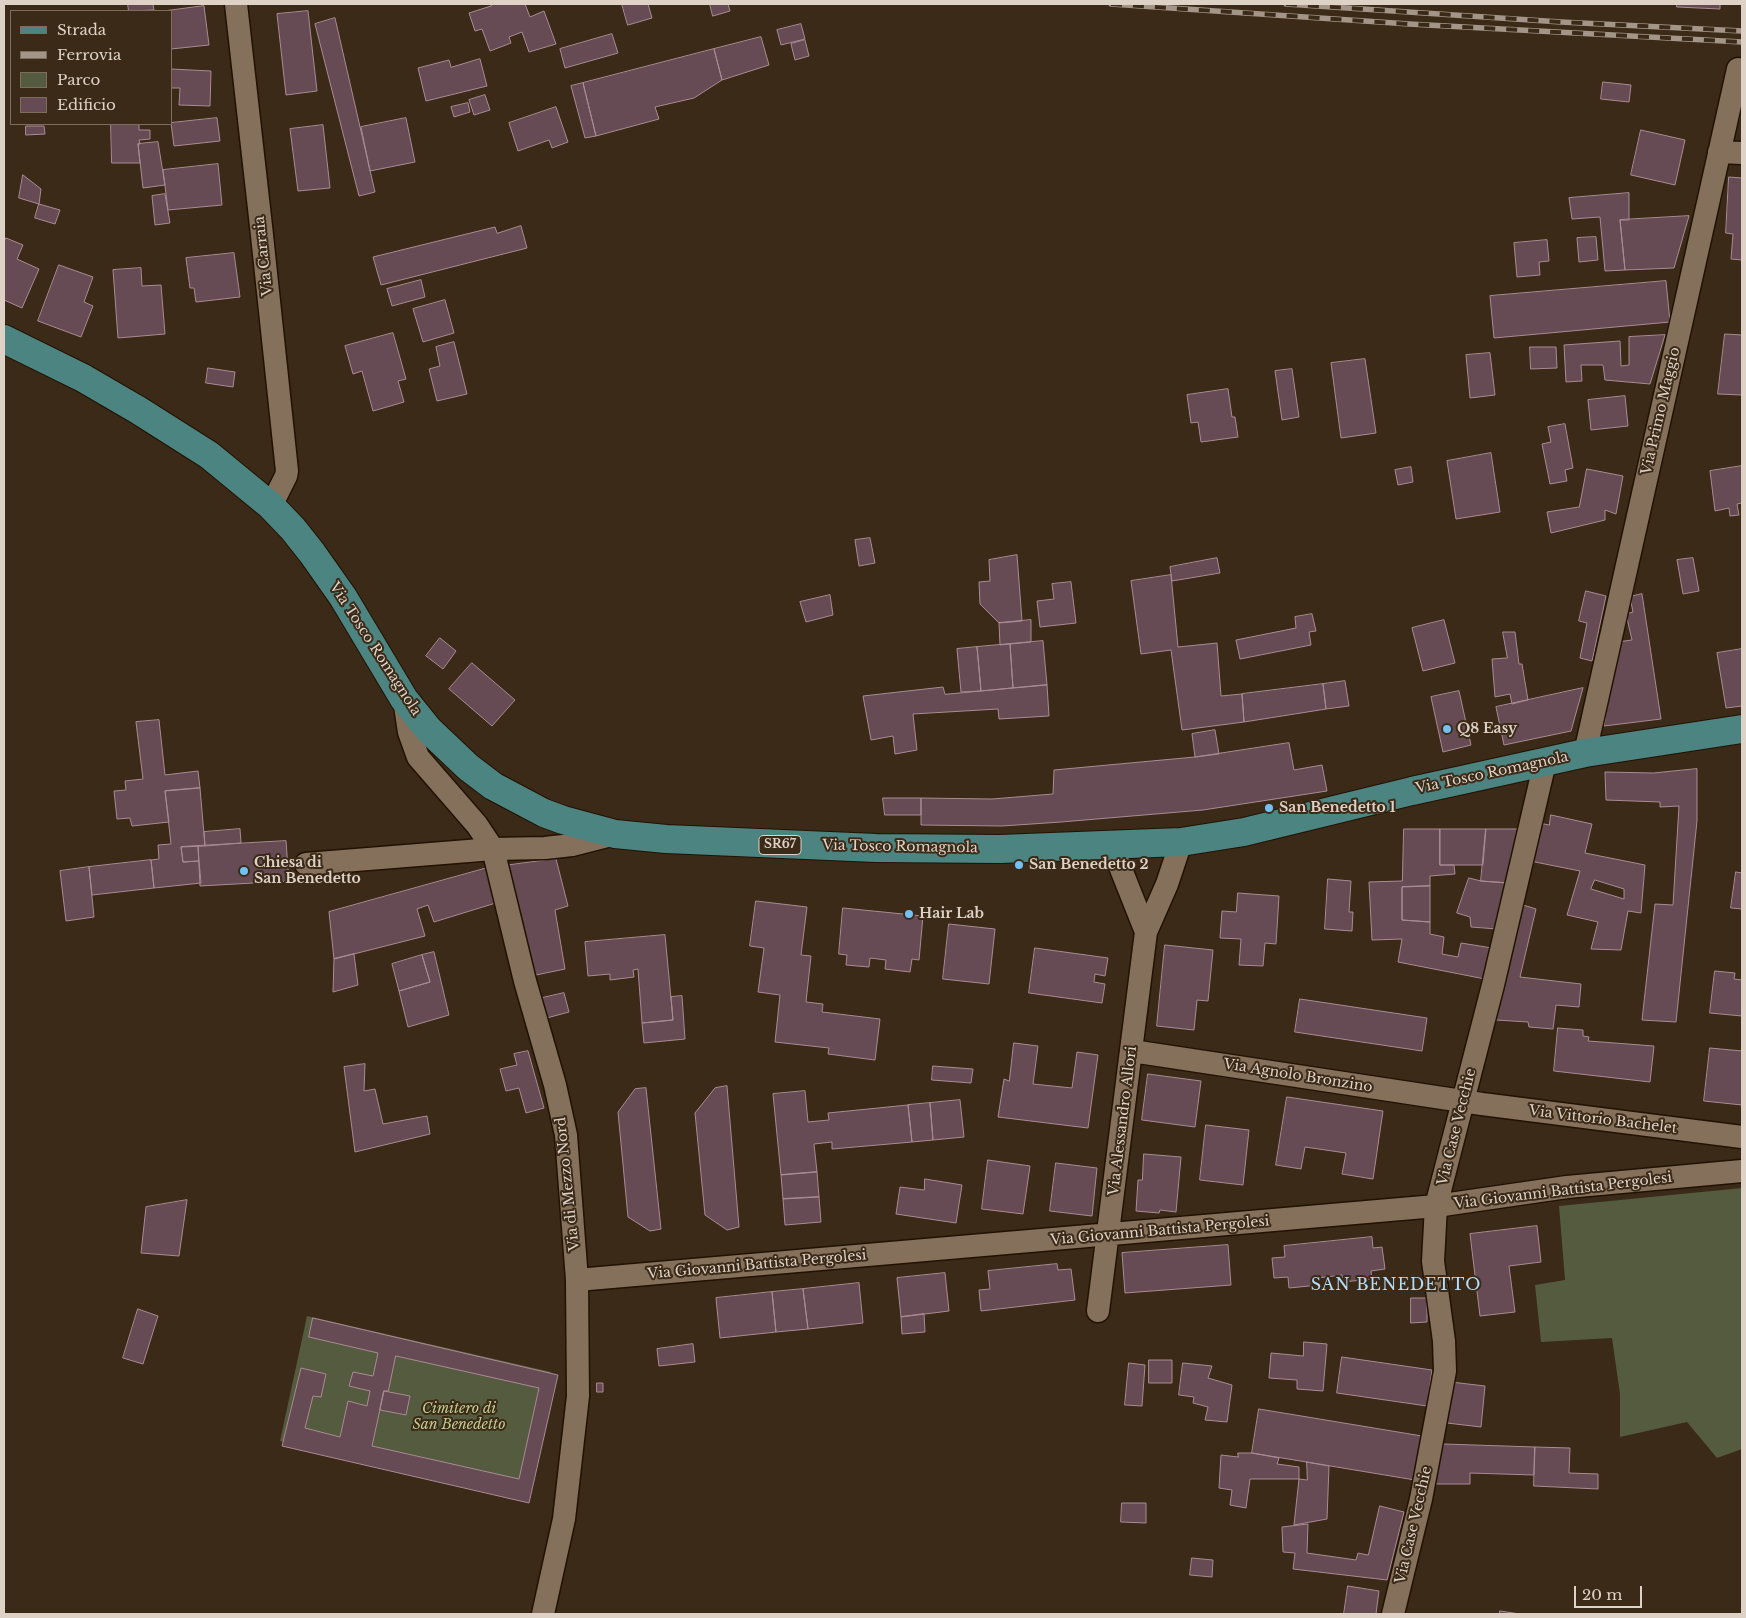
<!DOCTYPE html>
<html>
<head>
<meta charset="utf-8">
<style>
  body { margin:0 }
  #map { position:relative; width:1746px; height:1618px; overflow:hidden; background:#3b2a17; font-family:"Libre Baskerville",serif }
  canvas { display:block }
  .frame { position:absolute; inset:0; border:5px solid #ded2c7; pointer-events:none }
  .legend { position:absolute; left:10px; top:10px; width:162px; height:115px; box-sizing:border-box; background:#3b2a17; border:1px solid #7c6d5d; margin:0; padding:6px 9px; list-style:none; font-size:15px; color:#ded2c7 }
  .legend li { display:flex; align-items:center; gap:10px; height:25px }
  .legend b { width:25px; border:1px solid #7c6d5d }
  .scale { position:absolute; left:1574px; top:1586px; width:68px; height:22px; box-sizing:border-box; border:2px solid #ded2c7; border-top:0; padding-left:6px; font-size:15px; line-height:18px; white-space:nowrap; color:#ded2c7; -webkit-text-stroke:4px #3b2a17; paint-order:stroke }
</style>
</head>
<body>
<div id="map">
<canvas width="1746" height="1618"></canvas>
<div class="frame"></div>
<ul class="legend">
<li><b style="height:6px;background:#4c8481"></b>Strada</li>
<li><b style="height:6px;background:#a39587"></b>Ferrovia</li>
<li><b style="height:14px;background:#545b3e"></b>Parco</li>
<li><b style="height:14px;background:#664b54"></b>Edificio</li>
</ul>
<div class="scale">20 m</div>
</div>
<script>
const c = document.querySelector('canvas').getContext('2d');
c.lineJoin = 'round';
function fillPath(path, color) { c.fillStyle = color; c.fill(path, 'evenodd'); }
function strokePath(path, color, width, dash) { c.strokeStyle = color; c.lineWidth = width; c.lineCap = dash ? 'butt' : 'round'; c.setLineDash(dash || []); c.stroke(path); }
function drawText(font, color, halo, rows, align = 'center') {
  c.font = font + ' "Libre Baskerville",serif'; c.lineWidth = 4; c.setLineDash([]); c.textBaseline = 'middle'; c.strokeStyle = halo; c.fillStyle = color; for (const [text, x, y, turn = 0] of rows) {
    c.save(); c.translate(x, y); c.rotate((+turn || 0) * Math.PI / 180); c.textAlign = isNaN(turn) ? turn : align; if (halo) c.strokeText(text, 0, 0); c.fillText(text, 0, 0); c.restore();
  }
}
fillPath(new Path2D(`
  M1742,1188V1449L1717,1458L1687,1422L1620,1437V1394L1612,1338L1541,1342L1535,1285L1565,1280L1559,1206Z
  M307,1316L551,1372L524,1499L280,1441Z`), '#545b3e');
const building = new Path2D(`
  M128,4H153L154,10L129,11Z
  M491,4H525L530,17L544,11L556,44L529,52L522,32L509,37L511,43L490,51L482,29L475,31L469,13L491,6Z
  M622,4H648L652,18L628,25Z
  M710,4H728L730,11L713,16Z
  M1677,4H1720V9L1677,7Z
  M204,6L209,45L171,49V11H164Z
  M308,11L317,91L286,95L277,14Z
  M335,18L375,192L359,196L315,24Z
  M801,24L805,39L781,45L777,30Z
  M612,34L618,53L565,68L560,49Z
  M761,37L769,65L722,80L714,49Z
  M805,40L809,56L795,60L791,44Z
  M714,49L722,80L694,98L655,107L659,119L596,136L583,83Z
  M480,59L487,86L426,101L418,68L449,60L451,67Z
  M171,69L211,71L210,106L179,105L180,88H171Z
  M1603,82L1631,85L1629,102L1601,99Z
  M583,83L596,136L585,138L571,86Z
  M485,95L490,110L474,115L469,100Z
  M468,103L470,112L454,117L451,107Z
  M556,107L568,142L552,148L549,140L518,151L509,123Z
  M217,118L220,141L174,146L171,123Z
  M406,118L415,162L370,171L361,127Z
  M111,124H139V130H150V139L139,140L140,144H138L140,163H112Z
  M323,125L330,188L298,191L290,129Z
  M26,126H44L45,134L26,135Z
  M1641,130L1685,140L1675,185L1631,175Z
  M158,142L165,185L143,188L138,144Z
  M218,164L222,205L168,210L163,170Z
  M23,175L41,189L39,204L19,198Z
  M1729,177L1742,178V260L1731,259L1733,234L1726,233Z
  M1629,193V220H1620L1625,270L1605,271L1600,217L1572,219L1569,198Z
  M165,194L170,223L155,225L152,196Z
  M39,204L60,210L55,224L35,218Z
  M1689,216L1674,268L1625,270L1620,220Z
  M521,226L527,248L381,285L373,257L495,227L497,233Z
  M1596,237L1598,260L1579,262L1577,238Z
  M6,238L23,245L17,259L39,269L22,308L4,300V243Z
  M1547,240L1549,261L1539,262L1540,275L1517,277L1514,243Z
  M234,253L240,297L196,302L194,288H190L186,258Z
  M59,265L93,277L84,302L93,306L81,337L38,321Z
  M141,268L142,286L161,285L165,334L118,338L113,270Z
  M421,280L425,297L392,306L387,289Z
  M1666,281L1670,322L1494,338L1490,296Z
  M445,300L454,333L423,342L413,309Z
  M393,333L406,379L398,381L404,402L373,411L362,371L353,374L345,346Z
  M1725,334L1742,335V395L1718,394Z
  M1665,335L1650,384L1605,380L1603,365H1581L1582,381L1566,382L1564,345L1620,341L1621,366L1629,365V337Z
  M454,342L467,394L437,401L429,369L440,366L436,347Z
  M1530,347H1556L1557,368L1531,369Z
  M1490,353L1495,395L1470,398L1466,355Z
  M1365,359L1376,433L1341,438L1331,363Z
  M208,368L235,372L233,387L206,383Z
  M1292,369L1299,417L1282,420L1275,371Z
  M1228,389L1232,417H1235L1238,437L1201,442L1198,422L1191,423L1187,395Z
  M1625,396L1628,426L1591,430L1588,400Z
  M1565,424L1573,468L1565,470L1567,481L1550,484L1542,444L1551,442L1548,427Z
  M1491,453L1500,512L1456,519L1447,461Z
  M1742,466V503L1737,504L1739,515L1730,516L1729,508L1715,511L1710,471Z
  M1411,467L1413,482L1398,485L1395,470Z
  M1587,469L1623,476L1616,514L1605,510V520L1551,533L1547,512L1579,507Z
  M870,538L875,563L859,566L855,540Z
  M1017,555L1022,621L999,623L980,604L979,582L990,581L989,560Z
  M1217,558L1220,573L1172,581L1170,567Z
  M1693,558L1699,591L1683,594L1677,560Z
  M1171,575L1178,647L1217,643L1221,696L1242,694L1244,722L1182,730L1171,650L1141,654L1131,581Z
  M1071,582L1076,623L1040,627L1037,601L1054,599L1052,584Z
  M1586,591L1606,596L1592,661L1580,658L1587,623L1579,621Z
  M1642,594L1661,719L1604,726L1617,642L1632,640L1626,614L1633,612L1630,597Z
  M830,595L833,615L806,622L800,602Z
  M1312,614L1316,631L1309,632L1311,645L1240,659L1236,640L1296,628L1295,617Z
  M1031,620V642L1000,645L999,623Z
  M1444,620L1455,663L1423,671L1412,628Z
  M1503,632H1515L1519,664H1522L1528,700L1512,704L1510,694L1495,697L1492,659L1507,658Z
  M440,638L456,651L443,669L426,656Z
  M1043,641L1047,685L1013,688L1010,644Z
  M1010,644L1013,688L981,691L977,647Z
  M977,647L981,691L961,692L957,649Z
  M1742,649V706L1726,708L1717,653Z
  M472,663L515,700L492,726L449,689Z
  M1345,681L1349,706L1326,709L1323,684Z
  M1323,684L1326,709L1244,722L1242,694Z
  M1047,685L1049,716L999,719L998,709L913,714L917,750L895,754L893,736L871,740L863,696L943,687L945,694Z
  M1583,688L1571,731L1504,745L1496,707Z
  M1459,691L1471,745L1443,752L1431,697Z
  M159,720L165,775L198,771L200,788L165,791L169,822L132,826L130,818L117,819L114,791L126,790L125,781L143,779L136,722Z
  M1215,730L1219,754L1195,757L1192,734Z
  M1289,743L1294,770L1322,765L1327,791L1203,810L1061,822L1002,826L921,825V798L992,799L1053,794L1054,770L1195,757Z
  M1697,769V821L1676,1022L1642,1020L1655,904L1673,905L1679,806L1660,807V802L1606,800L1605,772L1653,773Z
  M200,788L205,846L181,847L183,862L199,861L201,883L154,888L151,860L159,859L158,845L171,844L165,791Z
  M883,798H921V815H885Z
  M1551,815L1592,824L1585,853L1645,865L1641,913L1628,911L1621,950L1591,949L1598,922L1567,915L1580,871L1530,861L1539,823L1549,825ZM1595,880L1624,889V899L1591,889Z
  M240,829L241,843L205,846L204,832Z
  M1404,829H1440V865H1454L1455,874L1430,876V886L1402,887V920L1430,922V934L1444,937L1442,954L1458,957L1461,943L1492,948L1485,979L1398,962L1402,939L1372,940L1369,882L1402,881Z
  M1440,829H1486L1483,865H1440Z
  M1486,829H1520L1508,883L1481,881Z
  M286,841L289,881L200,886L198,846Z
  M198,846L199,861L183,862L181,847Z
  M556,859L568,906L555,910L565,969L531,976L503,866Z
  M151,860L154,888L92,895L89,867Z
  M89,867L94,917L66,921L60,871Z
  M491,867L499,902L434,922L428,905L417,909L425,936L334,959L329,912Z
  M1736,872L1742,873V909L1731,908Z
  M1469,878L1481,881L1508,883L1497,929L1471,927L1470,917L1457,913Z
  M1328,879L1351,881L1349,912H1353L1352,931L1325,929Z
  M1430,886V922L1402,920V887Z
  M1238,893L1279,896L1276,944L1265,943L1263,966L1239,965L1241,939L1220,938L1222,911L1236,912Z
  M756,901L807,907L801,955L811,956L806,1002L823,1004L822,1012L880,1019L875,1060L828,1054L829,1048L775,1042L780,995L758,992L764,948L750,946Z
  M1520,904L1536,909L1520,977L1581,984L1579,1007L1556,1005L1553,1029L1529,1027L1528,1022L1496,1020Z
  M843,908L923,916L919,960L912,959L910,972L885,969L886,960L870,958L869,967L846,965L847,955L839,954Z
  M949,924L995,929L989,984L943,979Z
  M665,935L673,1020L642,1023L638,969L633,970L634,977L610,980V974L588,976L585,942Z
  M1165,945L1213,950L1208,1001L1197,1000L1194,1030L1157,1026Z
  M1035,948L1108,958L1105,976L1095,974L1094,982L1105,984L1102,1003L1029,993Z
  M434,952L449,1015L408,1027L399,991L430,982L422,955Z
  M354,954L358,985L333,992L334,959Z
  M422,955L430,982L399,991L392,964Z
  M1715,971L1735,973L1734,979L1742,980V1016L1710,1013Z
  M564,993L569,1012L543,1019L538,999Z
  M682,996L685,1039L644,1043L642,1023L673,1020L671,997Z
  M1300,999L1427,1018L1422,1051L1295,1032Z
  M1558,1028L1583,1030V1036L1589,1037L1588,1041L1654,1046L1650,1082L1554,1071Z
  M1014,1043L1038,1046L1033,1084L1072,1088L1077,1052L1098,1055L1088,1128L998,1117L1004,1079L1009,1081Z
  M1710,1048L1742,1051V1105L1704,1101Z
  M528,1051L544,1108L526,1113L519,1088L506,1091L500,1069L517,1065L514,1054Z
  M365,1064L364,1091L375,1089L383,1124L427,1116L430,1134L355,1152L344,1067Z
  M933,1066L973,1069L971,1083L932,1080Z
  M1148,1074L1201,1081L1195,1127L1142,1120Z
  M727,1086L739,1227L727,1230L705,1215L695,1113L715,1088Z
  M646,1088L661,1229L650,1231L628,1217L618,1112L635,1089Z
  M805,1091L808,1122L829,1120L828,1113L908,1105L912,1142L832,1149V1142L814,1144L817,1172L781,1175L773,1094Z
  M1287,1097L1383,1111L1373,1179L1342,1174L1346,1153L1305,1147L1301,1169L1276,1165Z
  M960,1100L964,1137L933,1140L930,1103Z
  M930,1103L933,1140L912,1142L908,1105Z
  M1206,1125L1249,1130L1243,1185L1200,1180Z
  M1144,1154L1181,1157L1176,1212L1160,1210L1159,1213L1136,1211L1138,1180H1142Z
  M988,1160L1030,1166L1023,1214L982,1209Z
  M1056,1163L1097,1168L1092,1216L1050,1211Z
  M817,1172L819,1197L783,1199L781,1175Z
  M925,1179L962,1185L956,1223L896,1214L900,1187L924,1190Z
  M819,1197L821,1222L785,1225L783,1199Z
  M187,1200L179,1256L141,1253L146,1207Z
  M1537,1226L1541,1262L1509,1266L1515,1312L1480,1316L1470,1234Z
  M1372,1237L1373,1248L1382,1247L1385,1269L1371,1271L1372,1279L1343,1282L1342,1275L1318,1278L1319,1285L1289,1288L1288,1277L1274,1278L1272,1258L1285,1257L1284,1246Z
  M1228,1245L1231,1285L1125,1293L1122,1253Z
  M1057,1264L1058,1270L1071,1269L1075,1300L981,1311L979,1290L990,1289L988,1271Z
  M945,1273L949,1311L901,1317L897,1278Z
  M859,1283L863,1323L808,1329L803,1289Z
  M803,1289L808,1329L776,1332L772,1292Z
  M772,1292L776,1332L720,1338L716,1298Z
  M1411,1298H1427V1322L1411,1323Z
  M138,1309L158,1316L143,1364L123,1358Z
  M924,1314L925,1332L902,1334L901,1317Z
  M313,1318L558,1375L529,1503L282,1446L301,1368L326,1374L321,1397L313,1396L305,1428L340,1437L348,1401L367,1406L370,1391L349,1386L353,1372L373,1376L378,1353L309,1337ZM396,1356L539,1388L519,1479L372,1446L384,1391H388Z
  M1304,1342L1327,1344L1323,1391L1297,1389V1380L1269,1378L1271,1353L1303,1356Z
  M693,1344L695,1362L659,1366L657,1349Z
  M1342,1357L1432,1370L1427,1406L1337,1393Z
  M1149,1360H1172V1383H1149Z
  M1129,1363L1145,1365L1142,1406L1125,1405Z
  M1183,1363L1212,1366L1208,1378L1232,1385L1227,1422L1205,1420L1208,1407L1193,1403L1194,1397L1179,1395Z
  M1451,1382L1485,1386L1481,1427L1447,1423Z
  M597,1383H603V1392H597Z
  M384,1391L410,1396L406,1415L380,1410Z
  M1259,1409L1422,1436L1415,1480L1252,1453Z
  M1443,1444L1535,1447L1534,1475L1470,1473V1484H1433Z
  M1535,1447L1570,1448L1569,1473L1598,1474V1489L1534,1486Z
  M1238,1453H1252L1279,1458L1277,1464L1299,1467V1479H1250L1246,1508L1230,1505L1232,1490L1219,1488L1221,1455L1238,1457Z
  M1307,1462L1329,1466L1327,1519L1294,1525L1299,1479L1307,1480Z
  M1122,1503H1146V1523L1121,1522Z
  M1380,1506L1404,1512L1387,1580L1293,1569L1295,1553L1283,1552L1282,1527L1308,1524L1307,1553L1356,1560L1358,1553L1368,1555Z
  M1192,1558L1213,1560L1212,1577L1190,1575Z
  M1348,1586L1379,1591L1376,1614H1344Z
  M1500,1611L1520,1614H1500Z`);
fillPath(building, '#664b54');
strokePath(building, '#aa8b94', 1);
const minor = new Path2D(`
  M236,4L261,226L287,471L286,476L271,506
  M1719,152L1742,153
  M404,699L409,732L418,757L477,825L493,849L525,981L555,1085L566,1135L577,1280L578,1396L564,1519L543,1614
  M1585,753L1738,69
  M1111,844L1146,932L1167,884L1181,842
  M306,864L493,849L545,848L572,845L615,834
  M1132,1051L1482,1104L1742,1137
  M577,1280L1436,1206L1567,1187L1742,1171
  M1098,1311L1146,932
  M1393,1614L1421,1499L1445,1371L1444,1341L1433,1261L1436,1206L1493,985L1545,762`);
const primary = new Path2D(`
  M4,339L83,378L138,410L209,455L271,506L293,529L312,553L343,597L404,699L429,730L468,767L493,786L544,813L563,820L615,834L666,839L876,848L1000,849L1181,842L1244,832L1412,791L1585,753L1742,729`);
strokePath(minor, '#221202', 25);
strokePath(primary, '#221202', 30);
strokePath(minor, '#84705b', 22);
strokePath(primary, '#4c8481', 28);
const rail = new Path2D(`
  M1111,4L1409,24L1742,42
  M1286,4L1561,22L1742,31`);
strokePath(rail, '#a39587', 5.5);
strokePath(rail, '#3b2a17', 4, [11]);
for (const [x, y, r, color] of [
  [1447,729,5,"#72c1f5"],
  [1269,808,5,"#72c1f5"],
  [1019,865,5,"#72c1f5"],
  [244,871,5,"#72c1f5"],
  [909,914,5,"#72c1f5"]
]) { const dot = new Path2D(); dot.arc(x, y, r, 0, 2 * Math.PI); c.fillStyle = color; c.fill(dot); strokePath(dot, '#3b2a17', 2); }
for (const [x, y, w] of [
  [780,845,42]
]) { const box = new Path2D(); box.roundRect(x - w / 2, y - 9.5, w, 19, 4); c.fillStyle = '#3b2a17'; c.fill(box); strokePath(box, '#ded2c7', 1); }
drawText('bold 12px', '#ded2c7', null, [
  ["SR67",780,845]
]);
drawText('14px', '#ded2c7', '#3b2a17', [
  ["Via Carraia",264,256,-96],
  ["Via Primo Maggio",1661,411,-77],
  ["Via Tosco Romagnola",375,649,57],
  ["Via Tosco Romagnola",1492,773,-12],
  ["Via Tosco Romagnola",900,847,1],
  ["Via Agnolo Bronzino",1298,1076,9],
  ["Via Vittorio Bachelet",1603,1120,7],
  ["Via Alessandro Allori",1123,1121,-83],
  ["Via Case Vecchie",1457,1127,-76],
  ["Via di Mezzo Nord",568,1184,-96],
  ["Via Giovanni Battista Pergolesi",1563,1191,-7],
  ["Via Giovanni Battista Pergolesi",1160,1231,-5],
  ["Via Giovanni Battista Pergolesi",757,1265,-5],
  ["Via Case Vecchie",1414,1525,-77]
]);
drawText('bold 14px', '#ded2c7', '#3b2a17', [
  ["Q8 Easy",1457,729],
  ["San Benedetto 1",1279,808],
  ["Chiesa di",254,863],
  ["San Benedetto",254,879],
  ["San Benedetto 2",1029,865],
  ["Hair Lab",919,914]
], 'left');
drawText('italic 14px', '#bfcd8f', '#3b2a17', [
  ["Cimitero di",459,1409],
  ["San Benedetto",459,1425]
]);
c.letterSpacing = '1px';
drawText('16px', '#b4defb', '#3b2a17', [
  ["SAN BENEDETTO",1396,1285]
]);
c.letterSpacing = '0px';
</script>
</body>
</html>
